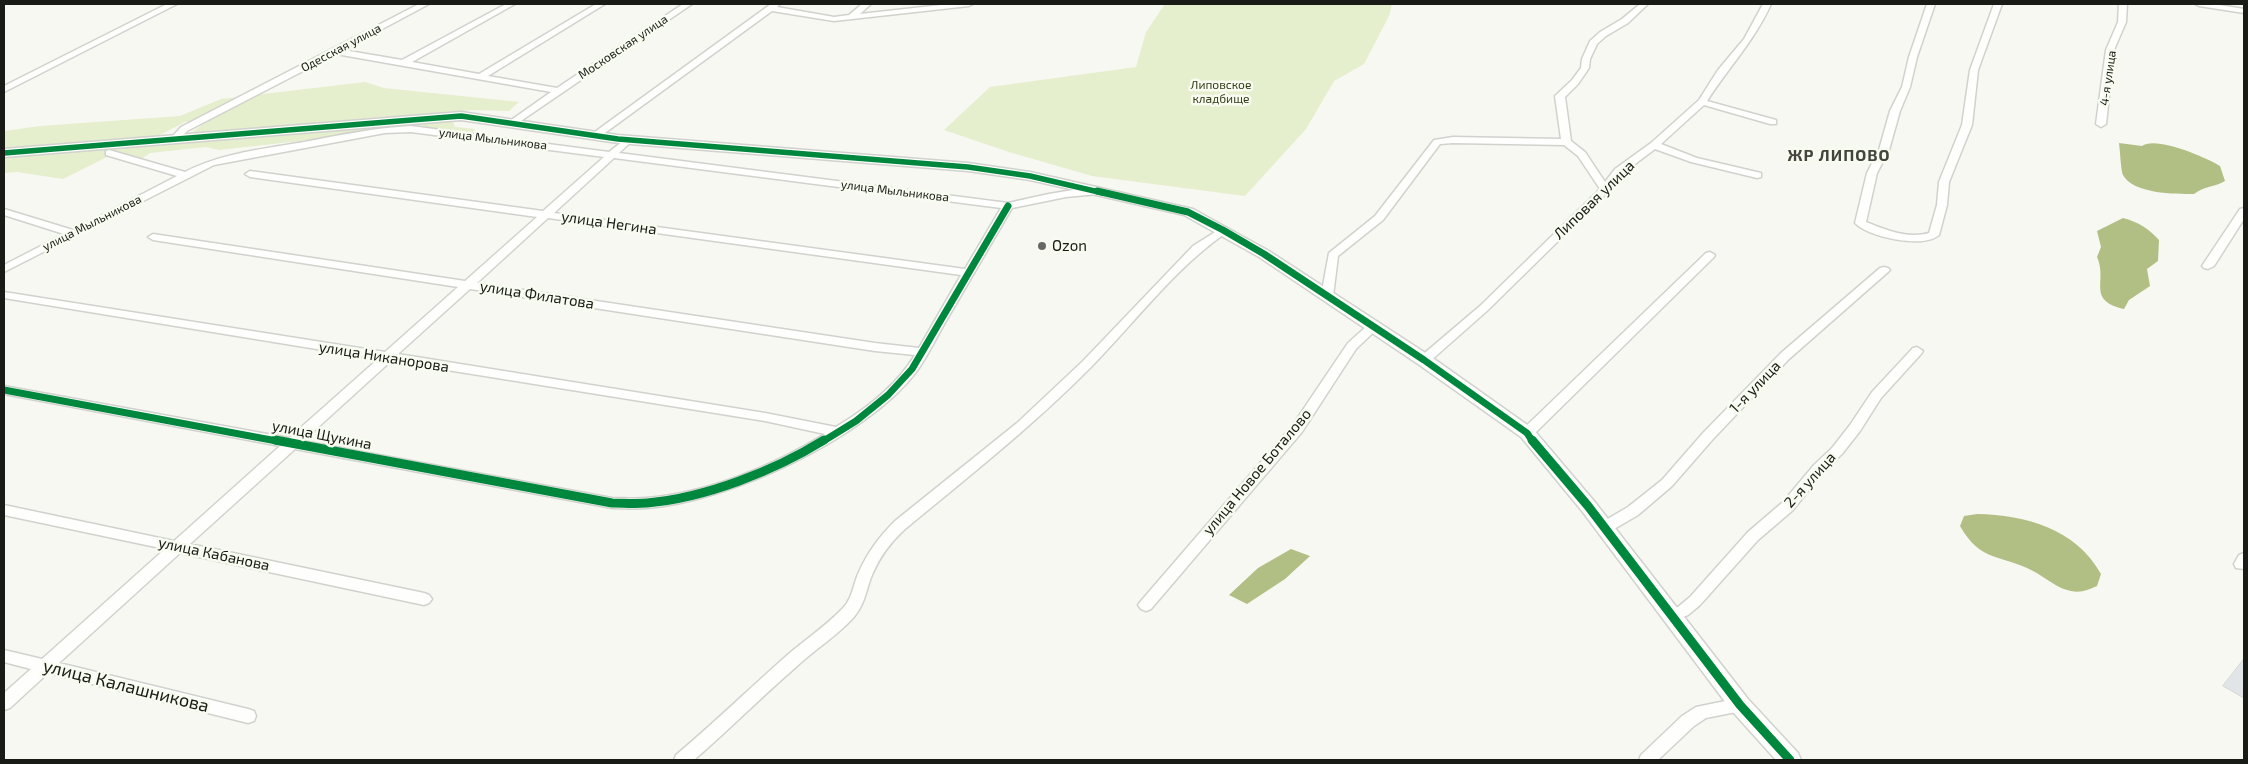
<!DOCTYPE html>
<html>
<head>
<meta charset="utf-8">
<style>
  body { margin:0 }
  #map { position:relative; width:2248px; height:764px; overflow:hidden; background:#f7f8f2; font-family:"Exo 2",sans-serif }
  canvas { display:block }
  .frame { position:absolute; inset:0; border:5px solid #191b16; pointer-events:none }
</style>
</head>
<body>
<div id="map">
<canvas width="2248" height="764"></canvas>
<div class="frame"></div>
</div>
<script>
const c = document.querySelector('canvas').getContext('2d');
c.lineJoin = 'round';
function fillPath(path, color) { c.fillStyle = color; c.fill(path, 'evenodd'); }
function strokePath(path, color, width, dash) { c.strokeStyle = color; c.lineWidth = width; c.lineCap = dash ? 'butt' : 'round'; c.setLineDash(dash || []); c.stroke(path); }
function drawText(font, color, halo, rows, align = 'center') {
  c.font = font + ' "Exo 2",sans-serif'; c.lineWidth = 5; c.setLineDash([]); c.textBaseline = 'middle'; c.strokeStyle = halo; c.fillStyle = color; for (const [text, x, y, turn = 0] of rows) {
    c.save(); c.translate(x, y); c.rotate((+turn || 0) * Math.PI / 180); c.textAlign = isNaN(turn) ? turn : align; if (halo) c.strokeText(text, 0, 0); c.fillText(text, 0, 0); c.restore();
  }
}
fillPath(new Path2D(`
  M1165,4H1392L1389,16L1364,64L1334,81L1306,129L1245,196L1092,176L1009,152L944,130L990,87L1136,67L1146,32Z
  M365,82L384,88L519,102L509,111L472,110L189,134L212,118L185,122L156,137L4,150V131L40,126L180,116L221,99Z
  M423,121L453,122L455,127L475,129L472,133L406,125L308,140L219,150L206,147L150,153L143,158L109,156L63,179L17,172L4,173V158Z`), '#e5eecd');
fillPath(new Path2D(`
  M2119,143L2142,146C2156,136 2205,157 2220,166L2225,181C2215,187 2204,186 2194,194C2175,194 2133,194 2123,175C2121,171 2120,150 2119,143Z
  M2123,218C2138,222 2148,228 2159,240L2158,261L2147,269L2150,286L2129,300L2124,309C2086,300 2108,282 2097,257L2101,247L2097,231Z
  M1977,514C2026,515 2076,529 2101,574L2097,586C2088,590 2081,593 2071,591C2058,589 2045,577 2033,571C2001,554 1981,563 1960,526L1964,516Z
  M1291,549L1310,556L1285,579L1247,604L1229,595L1258,568Z`), '#b2bf84');
const building = new Path2D(`
  M2244,659V698L2223,686Z`);
fillPath(building, '#e1e5e8');
strokePath(building, '#d3d5d4', 1);
const minor = new Path2D(`
  M167,4H177L4,92V86Z
  M419,4H429L343,50L402,60L506,4H515L412,62L479,74L596,4H605L488,76L557,88L683,4H692L515,125H509L507,123L551,92L336,54L187,131L178,141L175,142L170,139L181,127Z
  M771,4H780L777,7L834,17L849,15L862,4H871L860,14L950,4H973L969,6L834,21L772,11L598,138H592V134Z
  M1640,4H1648L1628,23L1606,36L1597,44L1590,59L1589,68L1578,84L1565,97L1571,141L1585,152L1605,182L1615,169L1651,143L1699,100L1718,70L1744,39L1763,4H1771C1755,40 1728,68 1707,101L1776,120V124H1770L1704,105L1661,144L1697,158L1761,173V177L1757,178L1691,162L1655,149L1623,173L1609,191L1488,310L1428,363H1420L1418,360L1420,357L1480,306L1600,189L1578,156L1564,145L1453,143L1440,144L1383,220L1338,256L1333,296L1327,299L1323,298L1321,296L1329,253L1375,216L1434,140L1453,137L1561,139L1555,96L1572,80L1581,68L1582,59L1590,41L1600,32L1622,19Z
  M1927,4H1935L1917,57L1910,87L1900,111L1889,150L1877,173L1866,222C1886,230 1907,239 1929,233L1937,205L1939,182L1962,125L1970,70L1994,4H2002L1978,70L1972,125L1949,182L1947,205L1939,235C1924,249 1868,237 1855,223L1867,173L1879,150L1890,111L1902,87L1909,57Z
  M2119,4H2127L2126,22L2114,50L2106,124L2101,127L2096,124L2106,50L2118,22Z
  M2195,4H2213L2244,9V13L2199,6Z
  M411,126L609,152L628,137L633,140L619,153L1008,203C1024,200 1093,182 1103,191L1098,194L1066,197L1012,208C991,244 970,280 949,316C938,334 929,354 917,371C866,438 729,502 646,508C635,509 623,508 612,508L295,449L190,544L424,593L429,595L432,599L429,603L424,605L180,553L59,663L248,709L254,711L256,716L254,721L248,723L48,673L10,708L4,710V693L31,669L4,662V650L42,659L165,549L4,515V505L174,541L280,446L4,394V386L289,438L378,359L4,298V292L385,352L458,287L153,240L148,237L153,234L465,281L537,217L250,177L245,174L250,171L543,211L604,157L411,132L385,133L214,165L4,272V265L64,234L4,215V209L73,230L177,176L106,155V151L109,150L185,172C222,153 263,149 304,142C340,135 375,128 411,126ZM614,158L1001,208L965,269L554,213ZM548,218L961,275L919,348L875,343L477,283ZM470,289L875,351L915,355C896,386 866,409 836,427L765,413L398,354ZM391,361L765,421L825,434C773,466 708,493 646,498C635,499 623,498 612,498L303,441Z
  M2244,208V219L2214,266L2208,269L2204,268L2202,266L2240,209Z
  M1223,227L1227,228V232C1175,268 1136,321 1092,366C1034,425 969,476 905,529C890,543 880,556 872,575C866,590 865,604 854,617C837,636 815,649 796,667C761,697 729,730 694,760H674L676,755C713,724 748,690 784,658C803,641 825,627 843,608C852,599 853,586 858,574C868,552 878,538 895,521L1017,423L1083,361L1193,246Z
  M1710,252L1715,255L1714,257L1532,436H1522L1520,433L1522,430L1706,253Z
  M1884,267L1888,268L1890,270L1888,272L1789,359L1713,439L1672,486L1638,515L1609,532H1599L1597,528L1599,524L1628,507L1662,480L1703,433L1781,353L1880,268Z
  M1373,323L1379,327L1356,349L1302,432L1151,609L1146,611L1141,609L1138,605L1141,601L1292,426L1348,343L1369,324Z
  M1917,347L1923,351L1921,354L1881,398L1860,431L1842,454L1824,471L1793,510L1758,540L1700,605L1688,615L1671,622L1666,620L1663,616L1666,612L1678,607L1690,597L1748,532L1783,502L1814,465L1832,448L1850,425L1872,392L1913,348Z
  M2244,553V569L2236,568L2234,564L2239,555Z
  M1740,698L1746,700L1748,705L1746,710L1706,718L1694,726L1658,760H1639L1641,755L1682,716L1696,707Z`);
const tertiary = new Path2D(`
  M461,112L618,135L968,163L1030,172L1193,209L1269,251L1430,356L1533,429L1594,501L1748,699L1798,753L1801,760H1776L1732,711L1582,511L1521,437L1418,364L1259,257L1184,215L1030,180L968,171L618,143L461,120L4,157V149Z`);
strokePath(minor, '#d1d2ce', 3);
strokePath(tertiary, '#d1d2ce', 3);
fillPath(minor, '#fefefd');
fillPath(tertiary, '#fefefd');
strokePath(new Path2D(`
  M4,153L461,116L618,139L968,167L1030,176L1103,193`), '#00873e', 5.5);
strokePath(new Path2D(`
  M1097,191L1188,212L1223,230L1264,254L1424,360L1527,433L1533,442
  M4,390L282,442
  M822,442L856,421L888,395L912,369L1008,206`), '#00873e', 7);
strokePath(new Path2D(`
  M275,440L612,503C623,503 635,504 647,503C705,498 774,471 824,440
  M1532,440L1588,506L1740,705L1790,760`), '#00873e', 9);
for (const [x, y, r, color] of [
  [1042,246,5,"#676863"]
]) { const dot = new Path2D(); dot.arc(x, y, r, 0, 2 * Math.PI); c.fillStyle = color; c.fill(dot); strokePath(dot, '#f8fbef', 2); }
drawText('12px', '#191b16', '#f8fbef', [
  ["Московская улица",623,47,-34],
  ["Одесская улица",341,48,-28],
  ["4-я улица",2108,78,-82],
  ["улица Мыльникова",493,139,7],
  ["улица Мыльникова",895,191,7],
  ["улица Мыльникова",92,223,-27]
]);
drawText('12px', '#343c19', '#f8fbef', [
  ["Липовское",1221,85],
  ["кладбище",1221,99]
]);
drawText('15px', '#191b16', '#f8fbef', [
  ["Липовая улица",1594,200,-44],
  ["улица Негина",609,223,8],
  ["улица Филатова",537,295,9],
  ["улица Никанорова",384,357,9],
  ["1-я улица",1755,387,-46],
  ["улица Щукина",322,435,11],
  ["улица Новое Боталово",1257,472,-50],
  ["2-я улица",1810,480,-48],
  ["улица Кабанова",214,554,12]
]);
drawText('15px', '#191b16', '#f8fbef', [
  ["Ozon",1052,246]
], 'left');
c.letterSpacing = '1px';
drawText('bold 16px', '#43453c', '#f8fbef', [
  ["ЖР ЛИПОВО",1839,156]
]);
c.letterSpacing = '0px';
drawText('18px', '#191b16', '#f8fbef', [
  ["улица Калашникова",126,686,14]
]);
</script>
</body>
</html>
